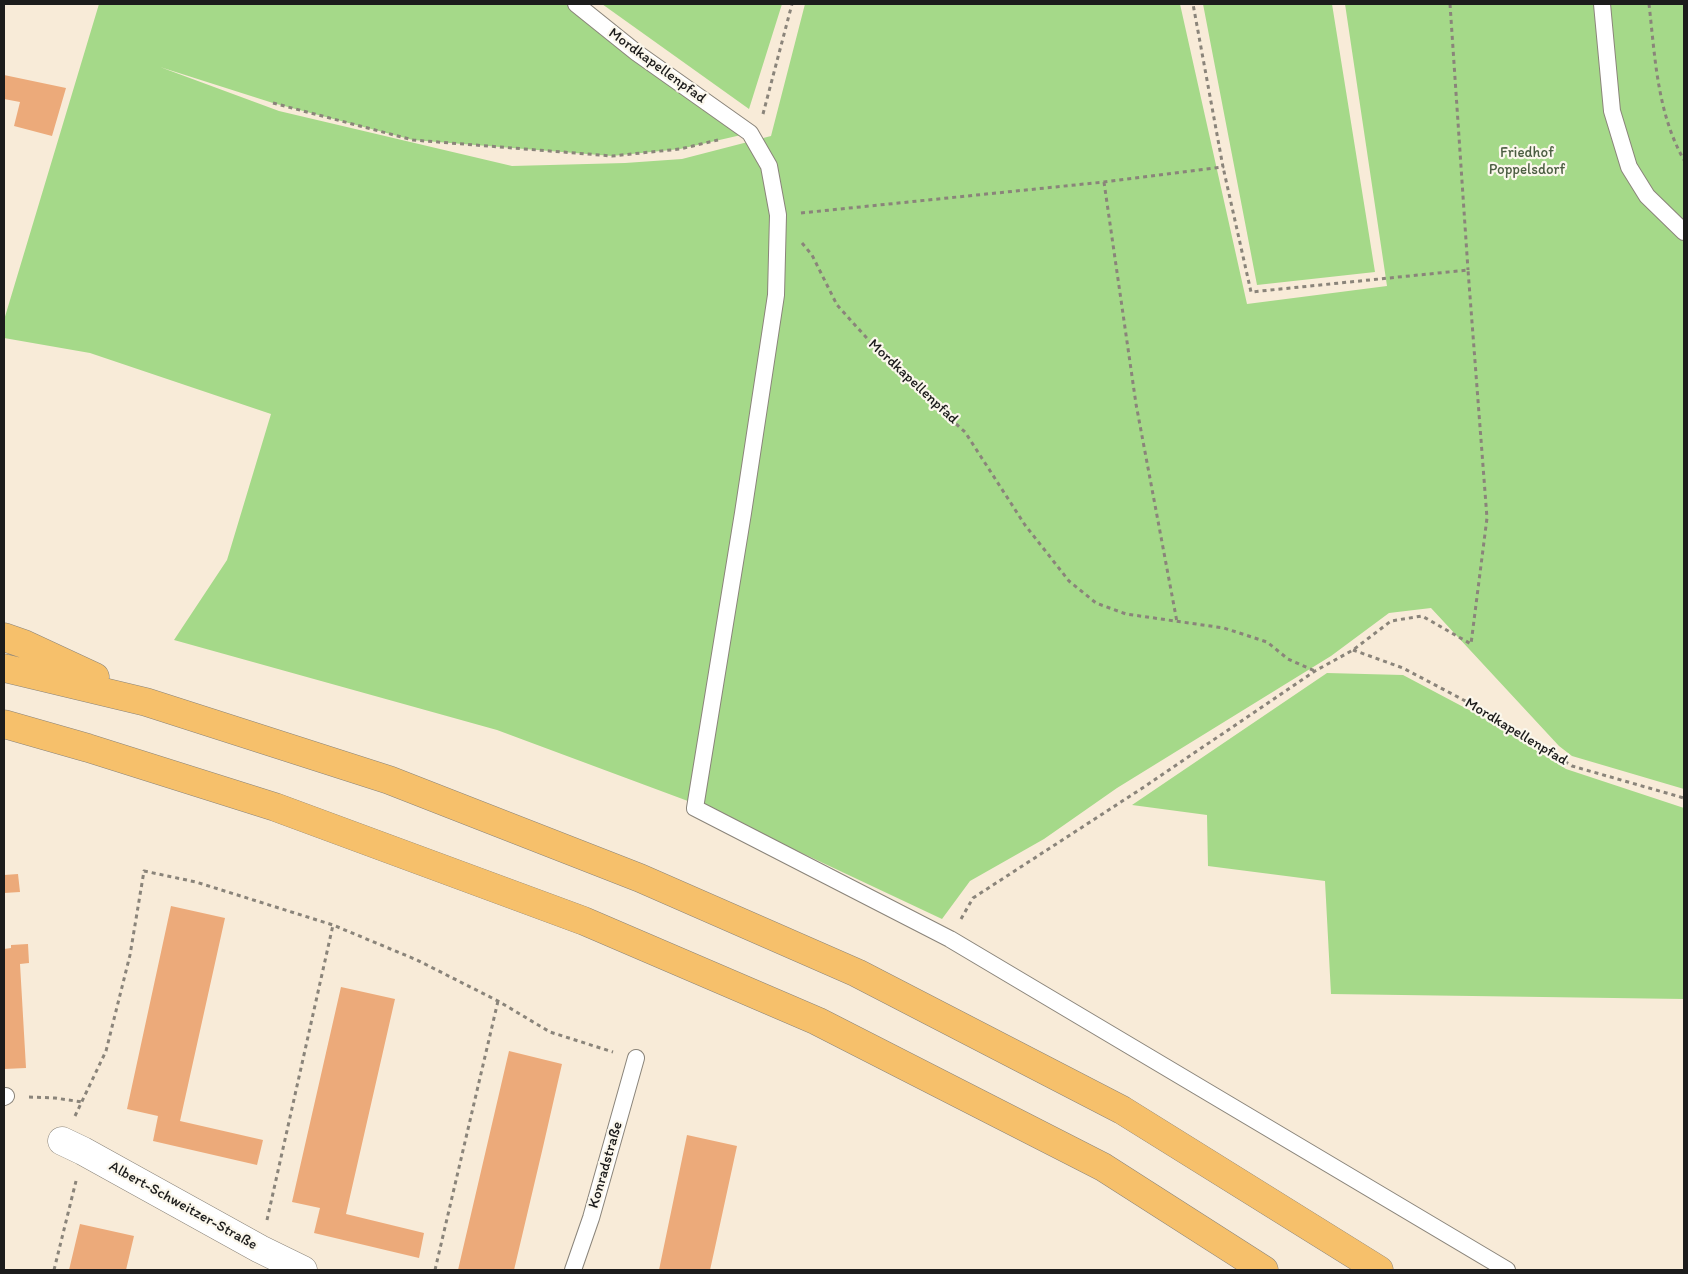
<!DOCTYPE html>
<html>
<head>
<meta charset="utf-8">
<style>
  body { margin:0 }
  #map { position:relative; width:1688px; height:1274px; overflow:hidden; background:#f8ebd8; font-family:Itim,sans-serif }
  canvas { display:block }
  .frame { position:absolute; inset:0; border:5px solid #1c1c1c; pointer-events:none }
</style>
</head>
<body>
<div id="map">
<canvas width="1688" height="1274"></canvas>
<div class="frame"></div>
</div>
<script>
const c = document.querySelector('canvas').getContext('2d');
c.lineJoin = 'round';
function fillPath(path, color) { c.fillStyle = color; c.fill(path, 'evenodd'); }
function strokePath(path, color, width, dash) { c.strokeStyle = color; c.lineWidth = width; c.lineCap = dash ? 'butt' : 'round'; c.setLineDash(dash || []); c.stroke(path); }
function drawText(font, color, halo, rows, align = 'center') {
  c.font = font + ' Itim,sans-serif'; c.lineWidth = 4.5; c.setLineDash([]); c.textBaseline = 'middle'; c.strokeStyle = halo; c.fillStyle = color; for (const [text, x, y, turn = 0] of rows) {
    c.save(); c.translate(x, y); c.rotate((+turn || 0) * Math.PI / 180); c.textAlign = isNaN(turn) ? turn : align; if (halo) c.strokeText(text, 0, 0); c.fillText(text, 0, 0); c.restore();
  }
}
fillPath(new Path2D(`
  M99,4H576L750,133L680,149L612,156L413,140L273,103L160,67L279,111L512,166L625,163L682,159L771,136L805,4H1180L1247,304L1387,286L1345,4H1684V789L1572,756L1559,746L1431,608L1389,613L1331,656L1117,788L1044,839L970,881L942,919L704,807L497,730L174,640L227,560L271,414L90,353L4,338V320Z
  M602,4H782L749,109Z
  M1203,4H1332L1375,272L1257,285Z
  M1327,673L1403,675L1488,720L1566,769L1684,808V999L1331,994L1325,881L1208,866L1207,815L1132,805Z`), '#a5d989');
fillPath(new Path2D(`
  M4,75L66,88L52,136L14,126L20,102L4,99Z
  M18,874L20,892L4,893V875Z
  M171,906L225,918L180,1121L263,1140L257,1165L153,1141L158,1116L127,1109Z
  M28,944L29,963L20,964L26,1068L4,1069V949L11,948V945Z
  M341,987L395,999L346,1214L424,1233L419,1258L314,1233L320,1208L292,1202Z
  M509,1051L562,1064L543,1147L514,1270H458Z
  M687,1135L737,1146L714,1252L710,1270H659Z
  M80,1224L134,1236L126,1270H69Z`), '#ecaa7a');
const service = new Path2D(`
  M576,4L637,53L750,133L769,166L778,215L776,295L743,513L695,808L950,939L1507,1270
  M1602,4L1612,111L1629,167L1647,196L1684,232
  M4,1097L6,1096
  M573,1270L591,1218L636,1058`);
const minor = new Path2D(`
  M62,1141L83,1151L260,1249L303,1270`);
const motorway = new Path2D(`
  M4,637L24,644L95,677
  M4,668L146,702L389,780L640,878L857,973L1122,1110L1379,1270
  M4,724L88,748L275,807L584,921L817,1021L1103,1167L1264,1270`);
strokePath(service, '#8a847a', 18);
strokePath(minor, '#8a847a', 29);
strokePath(motorway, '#8a847a', 29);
strokePath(new Path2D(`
  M1450,4L1468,270
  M1649,4C1655,56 1657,113 1684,160
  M273,103L413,140L612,156L680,149L718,140
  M763,114L792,4
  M1104,182L1136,404L1177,622
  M801,213L1104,182L1223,167L1193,4
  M802,243L812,255L837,305L892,366L965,432L1025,525L1069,581L1096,603L1126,614L1224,628L1267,642L1288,659L1315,671
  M1353,650L1403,668L1488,713L1572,766L1684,798
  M961,919L973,898L1144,787L1315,671L1353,650L1391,621L1422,616L1471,644L1487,518L1468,270L1251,292L1223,167
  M29,1097L55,1098L82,1102
  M75,1116L106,1051L130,955L144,871L196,882L333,925L417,960L498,1001L550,1032L613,1052
  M267,1220L333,925
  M54,1270L76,1181
  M435,1270L498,1001`), '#8a847a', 3, [4, 4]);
strokePath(service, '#fff', 16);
strokePath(minor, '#fff', 28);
strokePath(motorway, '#f6c06b', 28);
drawText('15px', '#1c1c1c', '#fbf7ec', [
  ["Mordkapellenpfad",657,66,36],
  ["Mordkapellenpfad",913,382,43],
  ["Mordkapellenpfad",1516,732,31],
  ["Konradstraße",606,1165,-74],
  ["Albert-Schweitzer-Straße",183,1206,29]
]);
drawText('15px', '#4c5e42', '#fbf7ec', [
  ["Friedhof",1527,153],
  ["Poppelsdorf",1527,170]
]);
</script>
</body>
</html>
